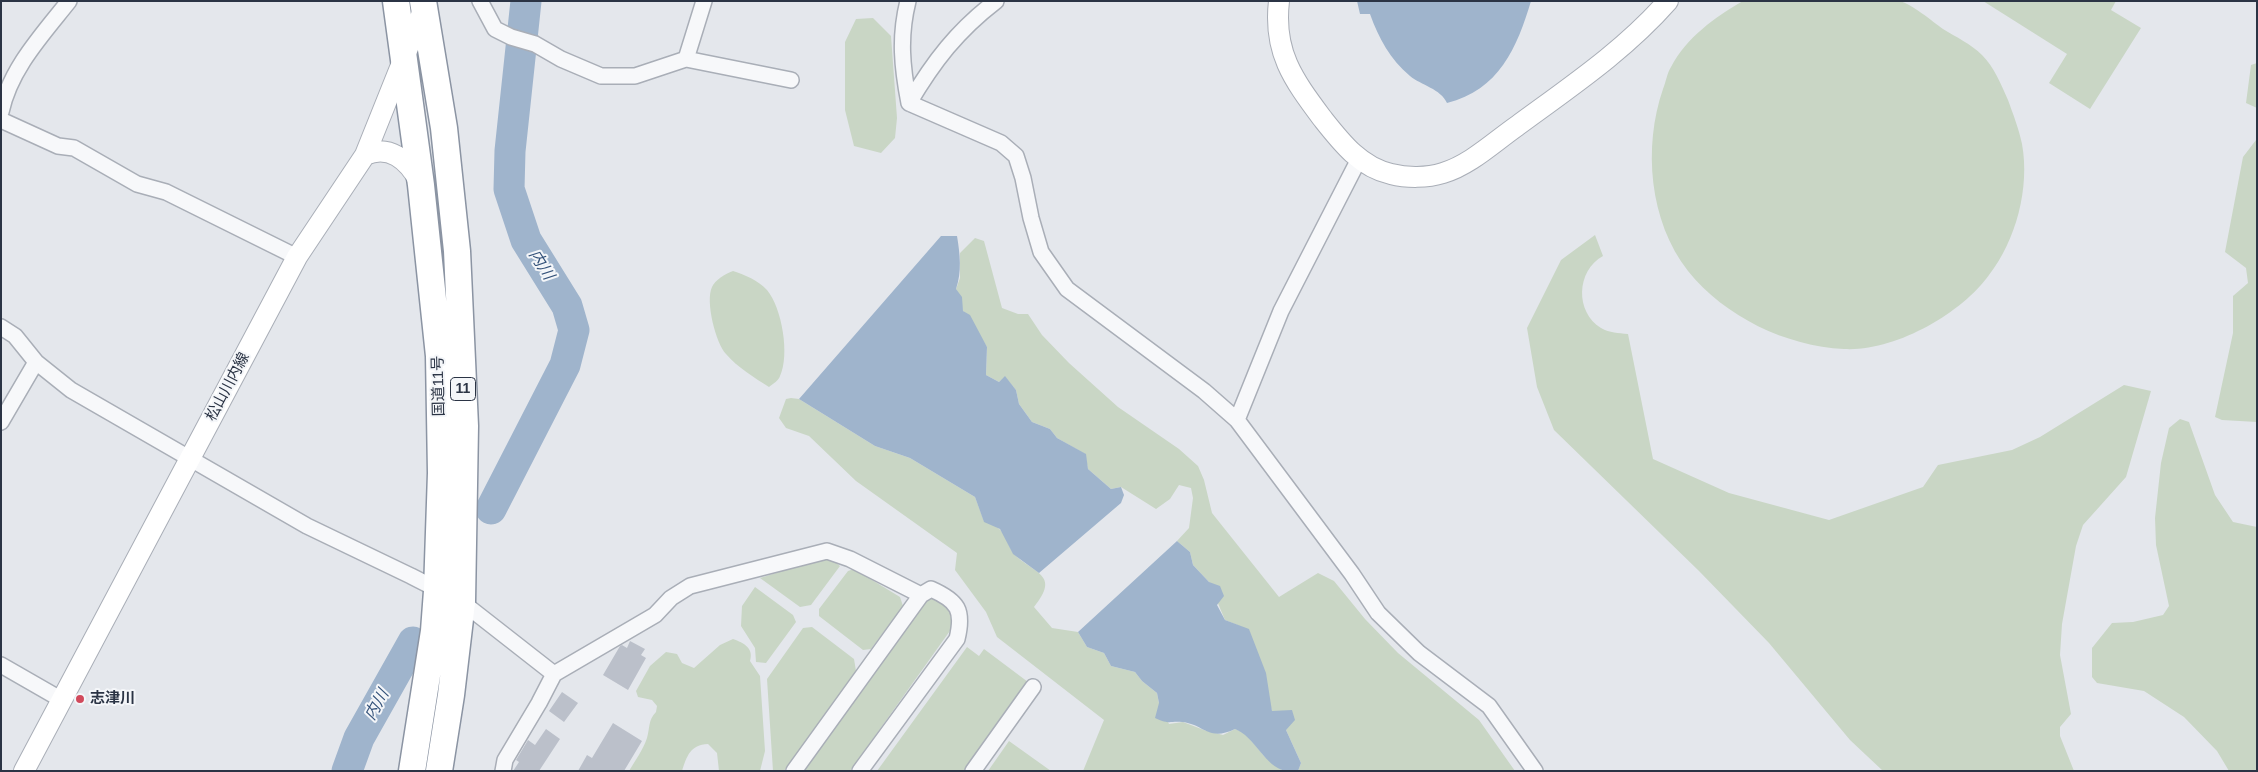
<!DOCTYPE html>
<html>
<head>
<meta charset="utf-8">
<style>
  body { margin:0 }
  #map { position:relative; width:2258px; height:772px; overflow:hidden; background:#e4e7ec; font-family:Arial,sans-serif }
  canvas { display:block }
  .frame { position:absolute; inset:0; border:2px solid #2b3445; pointer-events:none }
</style>
</head>
<body>
<div id="map">
<canvas width="2258" height="772"></canvas>
<div class="frame"></div>
</div>
<script>
const c = document.querySelector('canvas').getContext('2d');
c.lineJoin = 'round';
function fillPath(path, color) { c.fillStyle = color; c.fill(path, 'evenodd'); }
function strokePath(path, color, width, dash) { c.strokeStyle = color; c.lineWidth = width; c.lineCap = dash ? 'butt' : 'round'; c.setLineDash(dash || []); c.stroke(path); }
function drawText(font, color, halo, rows, align = 'center') {
  c.font = font + ' Arial,"Noto Sans JP",sans-serif'; c.lineWidth = 4; c.setLineDash([]); c.textBaseline = 'middle'; c.strokeStyle = halo; c.fillStyle = color; for (const [text, x, y, turn = 0] of rows) {
    c.save(); c.translate(x, y); c.rotate((+turn || 0) * Math.PI / 180); c.textAlign = isNaN(turn) ? turn : align; if (halo) c.strokeText(text, 0, 0); c.fillText(text, 0, 0); c.restore();
  }
}
fillPath(new Path2D(`
  M1743,1C1780,1 1816,1 1853,1C1868,1 1885,0 1899,1C1911,3 1933,22 1943,29C1956,37 1971,44 1982,55C1994,67 2001,84 2008,100C2013,114 2019,129 2022,144C2030,188 2016,240 1989,275C1961,314 1894,352 1844,349C1786,346 1725,317 1688,271C1649,221 1643,147 1663,89C1666,82 1667,73 1671,67C1686,38 1715,17 1743,1Z
  M1983,1H2116L2111,10L2141,28L2090,109L2049,83L2067,54Z
  M873,18L891,36L897,118L895,138L881,153L854,146L845,110V42L856,19Z
  M2257,63V108L2246,103L2251,65Z
  M2256,140L2257,422L2222,420L2215,417L2233,333V296L2248,283L2246,268L2225,252L2243,157Z
  M1595,235L1603,256C1576,271 1575,312 1601,328C1610,333 1618,333 1628,334L1653,459L1729,493L1829,520L1923,487L1938,465L2012,450L2040,437L2124,385L2151,391L2126,477L2083,525L2076,546L2062,624L2060,655L2071,714L2060,727V736L2074,771H1883L1850,740L1769,643L1699,571L1554,430L1537,387L1527,328L1561,260Z
  M975,238L984,241L1002,308L1018,314H1028L1042,335L1069,363L1118,407L1179,449L1198,466L1204,480L1212,513L1279,597L1318,573L1334,581L1365,619L1398,653L1479,720L1515,771H1298L1301,763L1286,730L1272,711L1249,630L1225,620L1209,582L1193,565L1190,552L1177,541L1189,528L1193,498L1191,488L1179,485L1170,499L1156,509L1121,487L1111,489L1088,469L1085,454L1057,438L1050,429L1032,422L1019,404L1016,390L1005,377L999,382L986,375L987,347L963,311L956,289L960,278V253Z
  M733,271C745,275 758,280 767,290C782,308 790,355 780,376C779,380 773,384 769,387C755,378 737,367 726,354C716,344 705,301 712,287C715,280 725,274 733,271Z
  M791,398L799,399L875,446L910,458L975,497L984,521C989,523 994,525 998,528C1006,533 1008,547 1014,554C1034,574 1061,574 1034,607L1052,628L1078,632L1087,647L1104,653L1111,666L1135,672L1142,681L1157,693L1159,703L1169,724L1183,722L1204,730L1223,735L1235,729L1245,733L1265,757L1283,771H1083L1104,720L997,637L986,612L955,570L957,553L856,481L809,436L786,428L779,418L786,399Z
  M2180,419L2189,422L2215,495L2233,522L2257,527V771H2229L2217,751L2184,717L2144,691L2097,683L2092,677V648L2112,623L2133,622L2163,615L2169,606L2156,545L2155,518L2161,463L2169,428Z
  M821,559H832L840,566L811,605L800,607L760,578Z
  M854,569L900,597L903,606L871,649L863,650L819,616V609L848,571Z
  M755,587L793,615L796,622L766,663L756,662L755,648L741,626L742,606Z
  M930,594C950,602 954,606 952,628L850,771H802Z
  M812,627L854,659L856,671L784,771H773L767,679L803,628Z
  M733,639C744,643 754,648 750,661L760,676L765,751L760,771H719L717,753L708,744C690,745 687,756 682,771H629C635,761 643,750 647,738C650,728 648,720 656,712L657,706L652,700L638,697L636,691L650,666L666,652L677,654L682,663L694,668L720,645Z
  M967,647L979,656L984,649L1028,682L964,771H877Z
  M1009,741L1051,771H988Z`), '#c9d6c5');
fillPath(new Path2D(`
  M1357,1H1531C1517,48 1499,90 1447,103C1441,89 1421,85 1410,76C1390,59 1379,39 1370,14H1360Z
  M941,236H957C960,254 962,272 956,289L962,297L963,311L970,315L987,347L986,375L999,382L1005,376L1016,390L1019,404L1032,422L1050,429L1057,438L1086,454L1088,469L1111,489L1121,487L1124,495L1121,503L1039,573L1013,554L1000,529L984,522L975,497L910,458L875,446L799,399Z
  M1177,541L1190,552L1193,565L1209,582L1220,586L1224,596L1217,605L1225,620L1249,629L1266,673L1272,711L1292,710L1295,720L1286,730L1301,763L1298,771C1294,771 1286,772 1282,770C1262,762 1255,737 1235,729C1208,742 1204,724 1182,722C1168,721 1171,725 1155,718L1159,703L1157,693L1142,681L1135,672L1111,666L1104,653L1087,647L1078,632Z`), '#9fb4cc');
strokePath(new Path2D(`
  M491,509L565,365L574,330L567,306L526,240L509,189L510,151L526,1
  M347,771L359,738L413,642`), '#9fb4cc', 31);
fillPath(new Path2D(`
  M630,641L645,649L641,655L646,658L628,690L603,675L620,646L622,645L627,648Z
  M562,692L578,703L564,722L549,711Z
  M613,723L642,741L624,771H578L587,755L592,758Z
  M546,729L560,739L539,771H513L519,762L516,760L528,740L535,745Z`), '#bbc0ca');
const street = new Path2D(`
  M480,1L495,29L511,37L535,44L561,59L601,76H635L686,59L791,80
  M908,1C899,37 902,67 909,103
  M686,59L704,1
  M909,103L1001,143L1016,156L1023,178L1031,218L1041,252L1067,289L1204,391L1237,420L1352,574L1378,613L1419,653L1489,706L1535,771
  M909,103C934,61 957,31 996,1
  M1,112C10,69 42,35 69,1
  M1,120L58,146L74,148L137,184L166,192L297,257
  M1,327L15,336L36,362L71,390L307,526L411,576L462,602L554,674
  M1237,420L1281,311L1359,159
  M1,422L36,362
  M1,665L62,700
  M503,771L505,760L539,703L554,674L655,615L671,598L690,586L827,551L850,559L921,595L794,771
  M860,771L957,639C964,610 958,601 931,589L921,595
  M973,771L1033,687`);
const secondary = new Path2D(`
  M1279,1C1273,52 1293,79 1322,118C1341,142 1360,167 1391,174C1407,178 1427,178 1443,173C1470,165 1494,142 1517,126C1570,87 1624,51 1668,1
  M365,155C389,144 408,160 419,181
  M24,771L297,257L365,155L424,8`);
const highway = new Path2D(`
  M396,1L421,185L439,356L441,473L437,591L434,631L412,771
  M423,1L444,128L457,251L465,426L462,602L451,695L439,771`);
strokePath(street, '#a9aeb7', 18);
strokePath(secondary, '#a9aeb7', 22);
strokePath(highway, '#8b94a3', 29);
strokePath(street, '#f7f8fa', 15);
strokePath(secondary, '#fff', 20);
strokePath(highway, '#fff', 26);
for (const [x, y, r, color] of [
  [80,699,5,"#d1495b"]
]) { const dot = new Path2D(); dot.arc(x, y, r, 0, 2 * Math.PI); c.fillStyle = color; c.fill(dot); strokePath(dot, '#f4f6f9', 2); }
for (const [x, y, w] of [
  [463,389,25]
]) { const box = new Path2D(); box.roundRect(x - w / 2, y - 11.5, w, 23, 4); c.fillStyle = '#f4f6f9'; c.fill(box); strokePath(box, '#2b3445', 1); }
drawText('bold 14px', '#2b3445', null, [
  ["11",463,389]
]);
drawText('15px', '#2b3445', '#f4f6f9', [
  ["国道11号",439,386,-91],
  ["松山川内線",228,387,-62]
]);
drawText('bold 15px', '#2b3445', '#f4f6f9', [
  ["志津川",90,699]
], 'left');
drawText('italic 16px', '#34527a', '#f4f6f9', [
  ["内川",541,265,58],
  ["内川",377,705,-61]
]);
</script>
</body>
</html>
